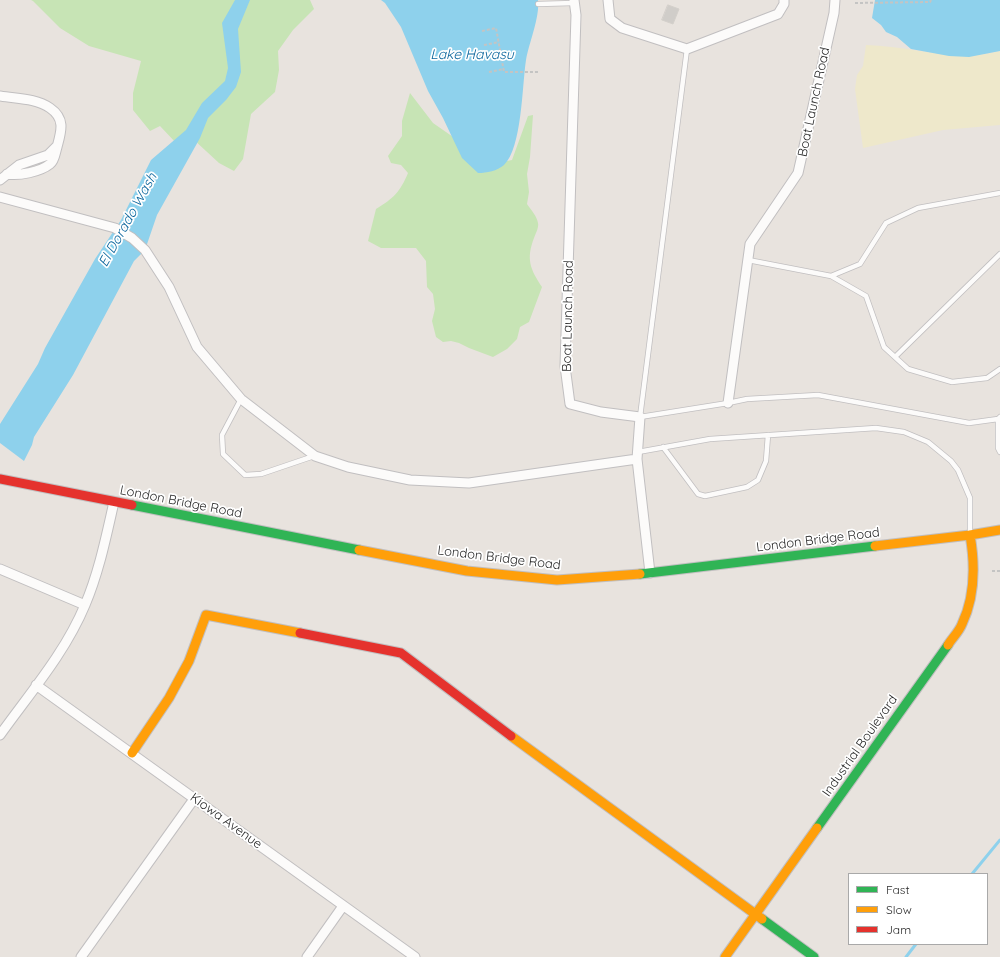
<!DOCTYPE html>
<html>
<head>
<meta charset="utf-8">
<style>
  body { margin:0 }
  #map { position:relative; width:1000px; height:957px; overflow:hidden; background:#e8e3de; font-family:Quicksand,sans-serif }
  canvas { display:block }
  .legend { position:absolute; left:848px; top:873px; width:140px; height:72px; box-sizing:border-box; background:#fff; border:1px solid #a9a9a9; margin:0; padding:5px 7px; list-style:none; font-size:12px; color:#292929 }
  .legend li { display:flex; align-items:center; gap:8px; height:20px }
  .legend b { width:20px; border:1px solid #a9a9a9 }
</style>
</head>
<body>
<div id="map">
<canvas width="1000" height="957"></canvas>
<ul class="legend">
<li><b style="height:5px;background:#30b455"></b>Fast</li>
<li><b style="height:5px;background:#ff9f0a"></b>Slow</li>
<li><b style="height:5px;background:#e5322d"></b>Jam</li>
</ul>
</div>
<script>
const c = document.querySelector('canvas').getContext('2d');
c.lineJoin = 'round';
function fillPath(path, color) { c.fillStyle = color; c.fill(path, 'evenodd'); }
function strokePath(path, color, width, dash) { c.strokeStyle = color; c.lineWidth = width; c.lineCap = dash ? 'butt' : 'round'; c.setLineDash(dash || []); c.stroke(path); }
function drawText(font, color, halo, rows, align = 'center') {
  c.font = font + ' Quicksand,sans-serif'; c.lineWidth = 3.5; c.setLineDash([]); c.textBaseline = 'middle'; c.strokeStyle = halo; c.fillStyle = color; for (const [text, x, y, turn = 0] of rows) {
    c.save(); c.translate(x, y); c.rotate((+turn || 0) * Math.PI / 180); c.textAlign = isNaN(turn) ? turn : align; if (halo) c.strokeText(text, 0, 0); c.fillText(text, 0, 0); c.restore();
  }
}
fillPath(new Path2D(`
  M31,0H310L314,9L293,30L278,51L279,70L275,92L251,114L243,159L234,171L219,163L193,139L177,144L160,126L150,131L133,110V93L141,61L89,46L60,28L33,1Z
  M410,93L433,123L492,164L512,160L528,116L533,115L530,157L527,174L529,192L527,204C531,210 537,216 538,223C539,227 536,233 534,238C526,259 530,269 542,287L529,322L520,327L517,339L507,349L493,357L469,348L459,343L451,341L443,342L436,337L432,321L435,309L433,294L427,287L426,261L416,248H381L368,241L376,209C394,198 400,192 408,173L401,165L391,163L388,156L402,136V121Z`), '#c7e4b5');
fillPath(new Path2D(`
  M866,45C912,46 955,63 1000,51V125L943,130L863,148L855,89L857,75L863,66Z`), '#eee8cb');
fillPath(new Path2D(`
  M235,0H250L238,29L241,72L236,87L226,100L208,118L200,138L157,215L145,250L134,261L73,375L34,437L32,445L24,461L0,443V424L38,364L45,348L95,259L121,220L151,160L186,130L202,103L225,81L228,68L222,23Z
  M381,0H538C540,17 529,43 526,60C522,86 522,148 504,165C497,171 487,173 478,173L462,158L443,118L428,91L401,27L385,3Z
  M875,0H1000V51L969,57L949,56L911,49L897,37L886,32L881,25L872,18Z`), '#8ed1ec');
strokePath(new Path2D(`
  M972,874L1000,840
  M906,957L916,944`), '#8ed1ec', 3);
const building = new Path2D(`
  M668,5L679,9L673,24L662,20Z`);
fillPath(building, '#d0cdc9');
strokePath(building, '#d3cfca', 1);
const lane = new Path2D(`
  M538,4L574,3
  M687,49L640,417L728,403L747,399L818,395L969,423L998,419L1000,417
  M748,260L831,276L866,296L884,347L908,369L952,382L987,378L1000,369
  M831,276L860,264L886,223L918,208L1000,193
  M895,357L1000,254
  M241,399L222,435L223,454L245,475L261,474L314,456
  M998,419V448L1000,452
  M663,447L698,494L705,496L747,487L758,480L766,461L768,435
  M638,452L710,439L876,428L904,432L928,442L951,461L958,470L970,498V534`);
const street = new Path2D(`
  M574,0L576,15L565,366L570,404L601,412L640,417L637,459L650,573
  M608,0L610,19L622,28L687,49L778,14L784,4V0
  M0,96C17,99 35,98 50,108C66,119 61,132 57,147C55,153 55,160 50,164C40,172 19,176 7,174
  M0,180L19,165L48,155L57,146
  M0,197L115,228L132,238L145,250L169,287L197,347L241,399L315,456L348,467L410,480L469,483L637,459
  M728,403L750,244L798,173L834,13L835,0
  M0,569L85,605
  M36,685L415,957
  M0,735C30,693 65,653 85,605C99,572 106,537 114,502
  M81,957L194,799
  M307,957L343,906`);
const fast = new Path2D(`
  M132,505L359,550
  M640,574L875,546
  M817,828L948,645
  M762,919L814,957`);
const slow = new Path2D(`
  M875,546L970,535L1000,530
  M359,550L467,571L557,580L640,574
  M948,645C952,638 959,632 962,624C975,597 975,564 970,535
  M511,736L762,919
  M132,753L169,698L189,661L206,615L300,633
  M725,957L817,828`);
const jam = new Path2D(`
  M0,479L132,505
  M300,633L401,653L511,736`);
strokePath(lane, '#c1bfc0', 6);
strokePath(street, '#c1bfc0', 11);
strokePath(fast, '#c1bfc0', 11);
strokePath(slow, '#c1bfc0', 11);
strokePath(jam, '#c1bfc0', 11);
strokePath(new Path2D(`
  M855,3L930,2L931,0
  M482,31L496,28L504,72H539
  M484,45L499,42
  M486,58L501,55
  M489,72L504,69
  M992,571H1000`), '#c4c4c3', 2, [3, 2]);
strokePath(lane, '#fcfbfa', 4.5);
strokePath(street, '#fcfbfa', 9);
strokePath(fast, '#30b455', 9);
strokePath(slow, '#ff9f0a', 9);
strokePath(jam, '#e5322d', 9);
drawText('13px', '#292929', '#fff', [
  ["Boat Launch Road",814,102,-78],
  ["Boat Launch Road",568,316,-89],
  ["London Bridge Road",181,502,11],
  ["London Bridge Road",818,540,-7],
  ["London Bridge Road",499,558,7],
  ["Industrial Boulevard",860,746,-55],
  ["Kiowa Avenue",226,821,36]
]);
drawText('italic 14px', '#09659c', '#fff', [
  ["Lake Havasu",472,55],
  ["El Dorado Wash",128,220,-61]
]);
</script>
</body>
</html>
